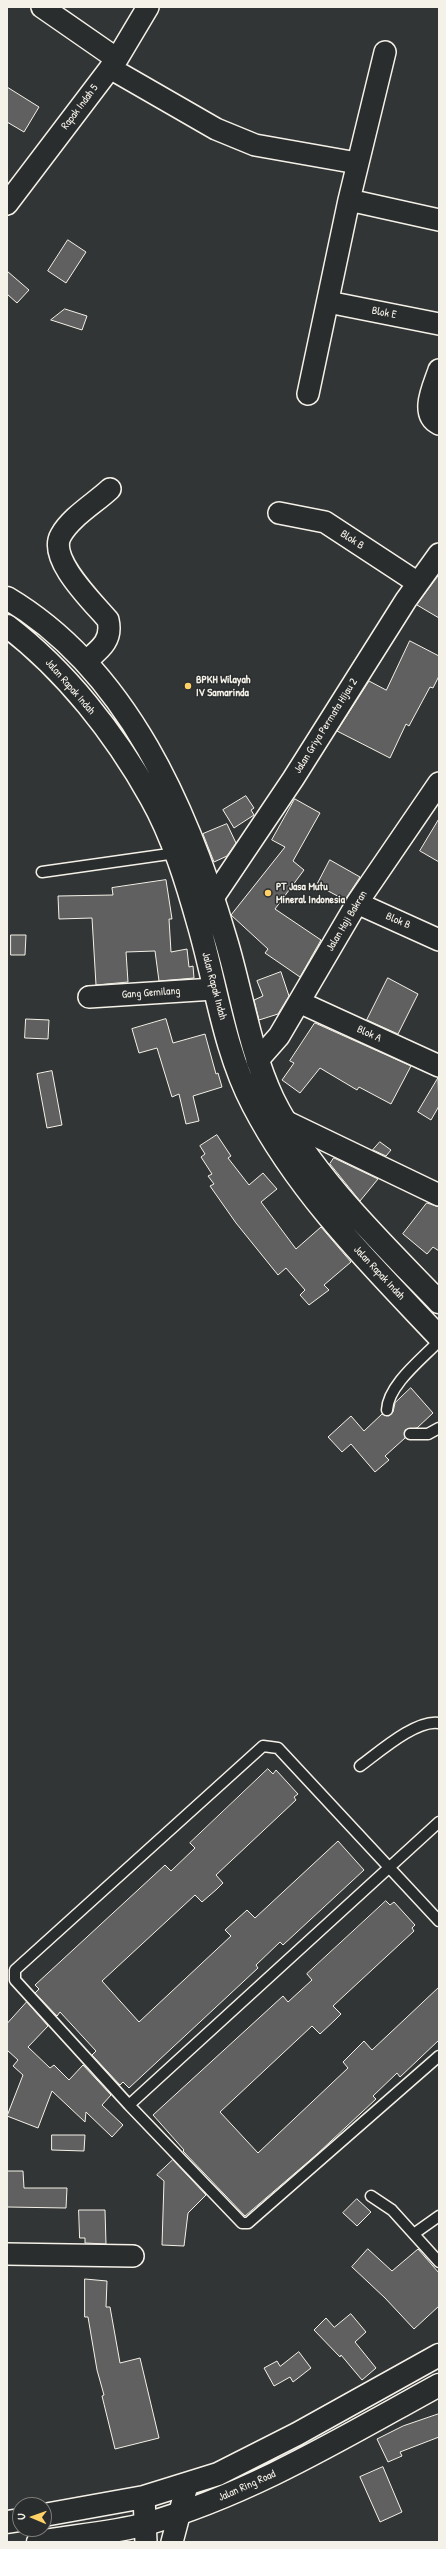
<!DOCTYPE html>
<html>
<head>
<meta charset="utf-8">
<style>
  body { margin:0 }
  #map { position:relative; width:446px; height:2549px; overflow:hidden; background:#323535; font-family:"Patrick Hand",sans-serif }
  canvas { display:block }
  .frame { position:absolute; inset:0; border:8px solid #f4f1e8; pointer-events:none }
  .north { position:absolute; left:12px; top:2497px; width:40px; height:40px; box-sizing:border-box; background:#2a2d2e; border:1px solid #7b7b78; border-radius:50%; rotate:272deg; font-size:11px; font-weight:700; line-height:16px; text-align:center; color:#f4f1e8 }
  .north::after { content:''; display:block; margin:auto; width:14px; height:18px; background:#ffd166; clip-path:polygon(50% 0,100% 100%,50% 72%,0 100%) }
</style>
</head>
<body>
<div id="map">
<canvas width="446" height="2549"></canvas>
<div class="frame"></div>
<div class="north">U</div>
</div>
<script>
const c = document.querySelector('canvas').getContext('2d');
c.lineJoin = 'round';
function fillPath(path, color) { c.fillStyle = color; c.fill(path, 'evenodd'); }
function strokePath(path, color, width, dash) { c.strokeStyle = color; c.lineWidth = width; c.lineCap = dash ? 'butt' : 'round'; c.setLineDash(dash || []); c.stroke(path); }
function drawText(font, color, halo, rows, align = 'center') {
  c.font = font + ' "Patrick Hand",sans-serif'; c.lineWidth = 3; c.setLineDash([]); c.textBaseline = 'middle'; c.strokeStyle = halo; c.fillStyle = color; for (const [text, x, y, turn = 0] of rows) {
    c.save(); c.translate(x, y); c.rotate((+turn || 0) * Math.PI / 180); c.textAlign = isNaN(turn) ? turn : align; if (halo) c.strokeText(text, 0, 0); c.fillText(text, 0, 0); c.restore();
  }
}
const building = new Path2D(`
  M7,87L39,107L24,132L7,122Z
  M68,240L86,252L66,283L48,271Z
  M7,271L29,290L17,303L7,294Z
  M65,309L87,316L82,330L51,320Z
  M439,575V618L417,605Z
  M410,641L439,656V676L433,688L430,687L409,726L406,724L390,758L337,731L369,681L386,690Z
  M246,796L254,808L251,810L254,815L234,828L223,810Z
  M295,799L320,813L293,861L304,870L275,909L321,940L300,977L265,953L268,949L231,915L285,847L272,840Z
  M439,819V862L420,851Z
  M227,824L236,843L227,856L214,862L203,834Z
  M330,860L360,877L345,900L317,885Z
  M166,880L172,919H169L171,952L187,949L189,967L193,966L194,978L159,981L155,951L126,952L128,982L96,985L92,918L59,919L58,896L113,895L112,888Z
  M11,935H26L25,955H11Z
  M281,972L289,996L278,1014L259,1020L254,1000L263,996L257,981Z
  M388,978L418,994L398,1034L367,1020Z
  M26,1019L49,1020L48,1039L25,1038Z
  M166,1019L173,1043L205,1034L216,1074L218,1073L222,1087L193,1096L199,1121L186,1124L179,1094L172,1097L157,1048L139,1053L132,1029Z
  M315,1023L411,1066L391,1104L359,1087L357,1090L320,1068L300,1093L282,1080L294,1063L290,1061Z
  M52,1071L62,1125L47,1128L37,1074Z
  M438,1078L439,1106L431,1120L418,1112Z
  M217,1135L231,1156L228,1158L249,1185L263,1173L277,1189L261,1202L296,1249L321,1227L351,1262L324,1285L329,1290L309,1305L300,1295L305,1290L286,1268L278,1275L236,1223L210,1186L214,1184L208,1176L212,1174L201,1157L205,1154L200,1146Z
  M380,1142L391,1150L386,1156L373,1150Z
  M334,1158L378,1179L360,1201L330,1164Z
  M427,1203L439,1207V1251L433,1247L427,1254L403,1234Z
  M411,1388L433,1413L417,1428L405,1430V1438L385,1456L389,1460L375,1472L351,1444L342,1452L328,1437L351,1416L364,1431L382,1414L389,1416L393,1412L395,1403Z
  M268,1769L273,1774L276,1770L298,1794L294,1797L296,1800L216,1875L223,1883L217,1889L202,1902L195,1895L102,1981L139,2022L231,1936L225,1930L247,1910L255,1918L338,1841L364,1870L283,1945L280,1942L256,1965L258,1968L129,2088L123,2082L120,2085L92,2055L96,2051L60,2012L57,2016L35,1993L39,1989L35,1985L165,1865L171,1871L195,1848L190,1843Z
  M386,1901L390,1905L394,1902L415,1925L412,1928L414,1931L333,2006L341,2014L335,2020L320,2034L312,2026L220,2112L258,2153L348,2068L343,2062L364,2041L372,2050L439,1987V2040L400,2077L397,2073L373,2096L376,2099L316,2155L245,2216L183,2151L184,2150L153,2115L283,1996L288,2002L312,1980L307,1974Z
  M27,2002L48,2026L28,2047L50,2068L54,2065L69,2080L83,2065L111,2095L102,2105L123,2125L112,2137L86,2112L85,2122L52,2091L38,2128L7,2116L23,2075L13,2066L18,2060L7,2050V2024Z
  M52,2135H85L84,2151L52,2150Z
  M173,2160L206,2195L188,2213L184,2246L162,2245L164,2181L157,2175Z
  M7,2171H23L24,2188H67L66,2208L7,2207Z
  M357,2199L371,2212L357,2226L343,2213Z
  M79,2210H105L106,2244L85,2243V2238H80Z
  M368,2249L392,2271L418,2249L439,2273V2306L414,2329L385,2298L352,2267Z
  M85,2279L107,2281L106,2307H110L120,2363L140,2358L159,2438L115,2449L102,2396L104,2395L97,2370L88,2317H85Z
  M351,2314L366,2332L355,2342L376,2368L362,2380L341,2355L340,2357L314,2330L326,2318L334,2327Z
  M299,2352L311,2368L293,2382L290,2377L274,2386L264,2368L277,2361L280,2366Z
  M439,2414V2437L400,2452L402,2456L388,2462L377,2439L403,2426Z
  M383,2467L402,2512L380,2522L360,2477Z`);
fillPath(building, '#5f605f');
strokePath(building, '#f4f1e8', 1);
const lane = new Path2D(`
  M42,872L176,853
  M387,1410C388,1385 422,1359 439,1341
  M410,1434H428L439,1428
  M360,1766C378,1753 416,1719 439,1723
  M439,1921L278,1748L263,1746L15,1970V1980L129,2105L242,2223H248L439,2056
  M129,2105L439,1822
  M371,2196L392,2210L439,2262
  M415,2233L439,2216`);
const street = new Path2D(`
  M42,7L117,59
  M110,68L216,129L255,145L357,163
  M349,200L439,220
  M7,204L117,59L148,7
  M328,302L439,324
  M439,370C434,386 419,414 439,424
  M308,394L349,200L385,52
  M279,513L325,522L418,583
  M85,662C99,650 113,641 108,620C94,603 47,559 61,535C71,517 95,503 110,489
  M213,898L293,779L406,600L439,554
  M357,903L439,940
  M89,997L214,989
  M299,1002L439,1066
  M257,1061L279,1036L357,903L439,783
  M285,1121L439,1195
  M7,2254L133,2256
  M144,2497L146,2542
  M172,2542L187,2485`);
const secondary = new Path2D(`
  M7,598C128,670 188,811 226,940C242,993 249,1048 273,1099C310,1174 381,1242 439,1302
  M7,626C66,671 115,734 151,798C173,837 187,883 199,926C216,985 224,1050 253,1105C299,1194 371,1265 439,1337
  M44,2515L144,2497L218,2474L297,2434L439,2355
  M7,2522L20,2520
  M38,2542C73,2536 112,2533 146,2524C251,2494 344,2437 439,2385`);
strokePath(lane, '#f4f1e8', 13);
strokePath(street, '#f4f1e8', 24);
strokePath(secondary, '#f4f1e8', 25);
strokePath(lane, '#2a2d2e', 10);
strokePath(street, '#2a2d2e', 21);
strokePath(secondary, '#2a2d2e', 22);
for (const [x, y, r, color] of [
  [188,686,4,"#ffd166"],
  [268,893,4,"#ffd166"]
]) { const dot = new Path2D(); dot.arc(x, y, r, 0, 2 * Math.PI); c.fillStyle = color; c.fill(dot); strokePath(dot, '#2a2d2e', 1.5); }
drawText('11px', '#f4f1e8', '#2a2d2e', [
  ["Rapak Indah 5",80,107,-53],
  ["Blok E",384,313,11],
  ["Blok B",352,540,33],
  ["Jalan Rapak Indah",70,687,49],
  ["Jalan Griya Permata Hijau 2",326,726,-58],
  ["Jalan Haji Bakran",347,921,-59],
  ["Blok B",398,921,24],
  ["Jalan Rapak Indah",214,986,75],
  ["Gang Gemilang",151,993,-4],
  ["Blok A",369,1034,24],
  ["Jalan Rapak Indah",379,1273,47],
  ["Jalan Ring Road",247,2486,-24]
]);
drawText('bold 11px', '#f4f1e8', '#2a2d2e', [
  ["BPKH Wilayah",196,680],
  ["IV Samarinda",196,693],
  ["PT Jasa Mutu",276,887],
  ["Mineral Indonesia",276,900]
], 'left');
</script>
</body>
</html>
